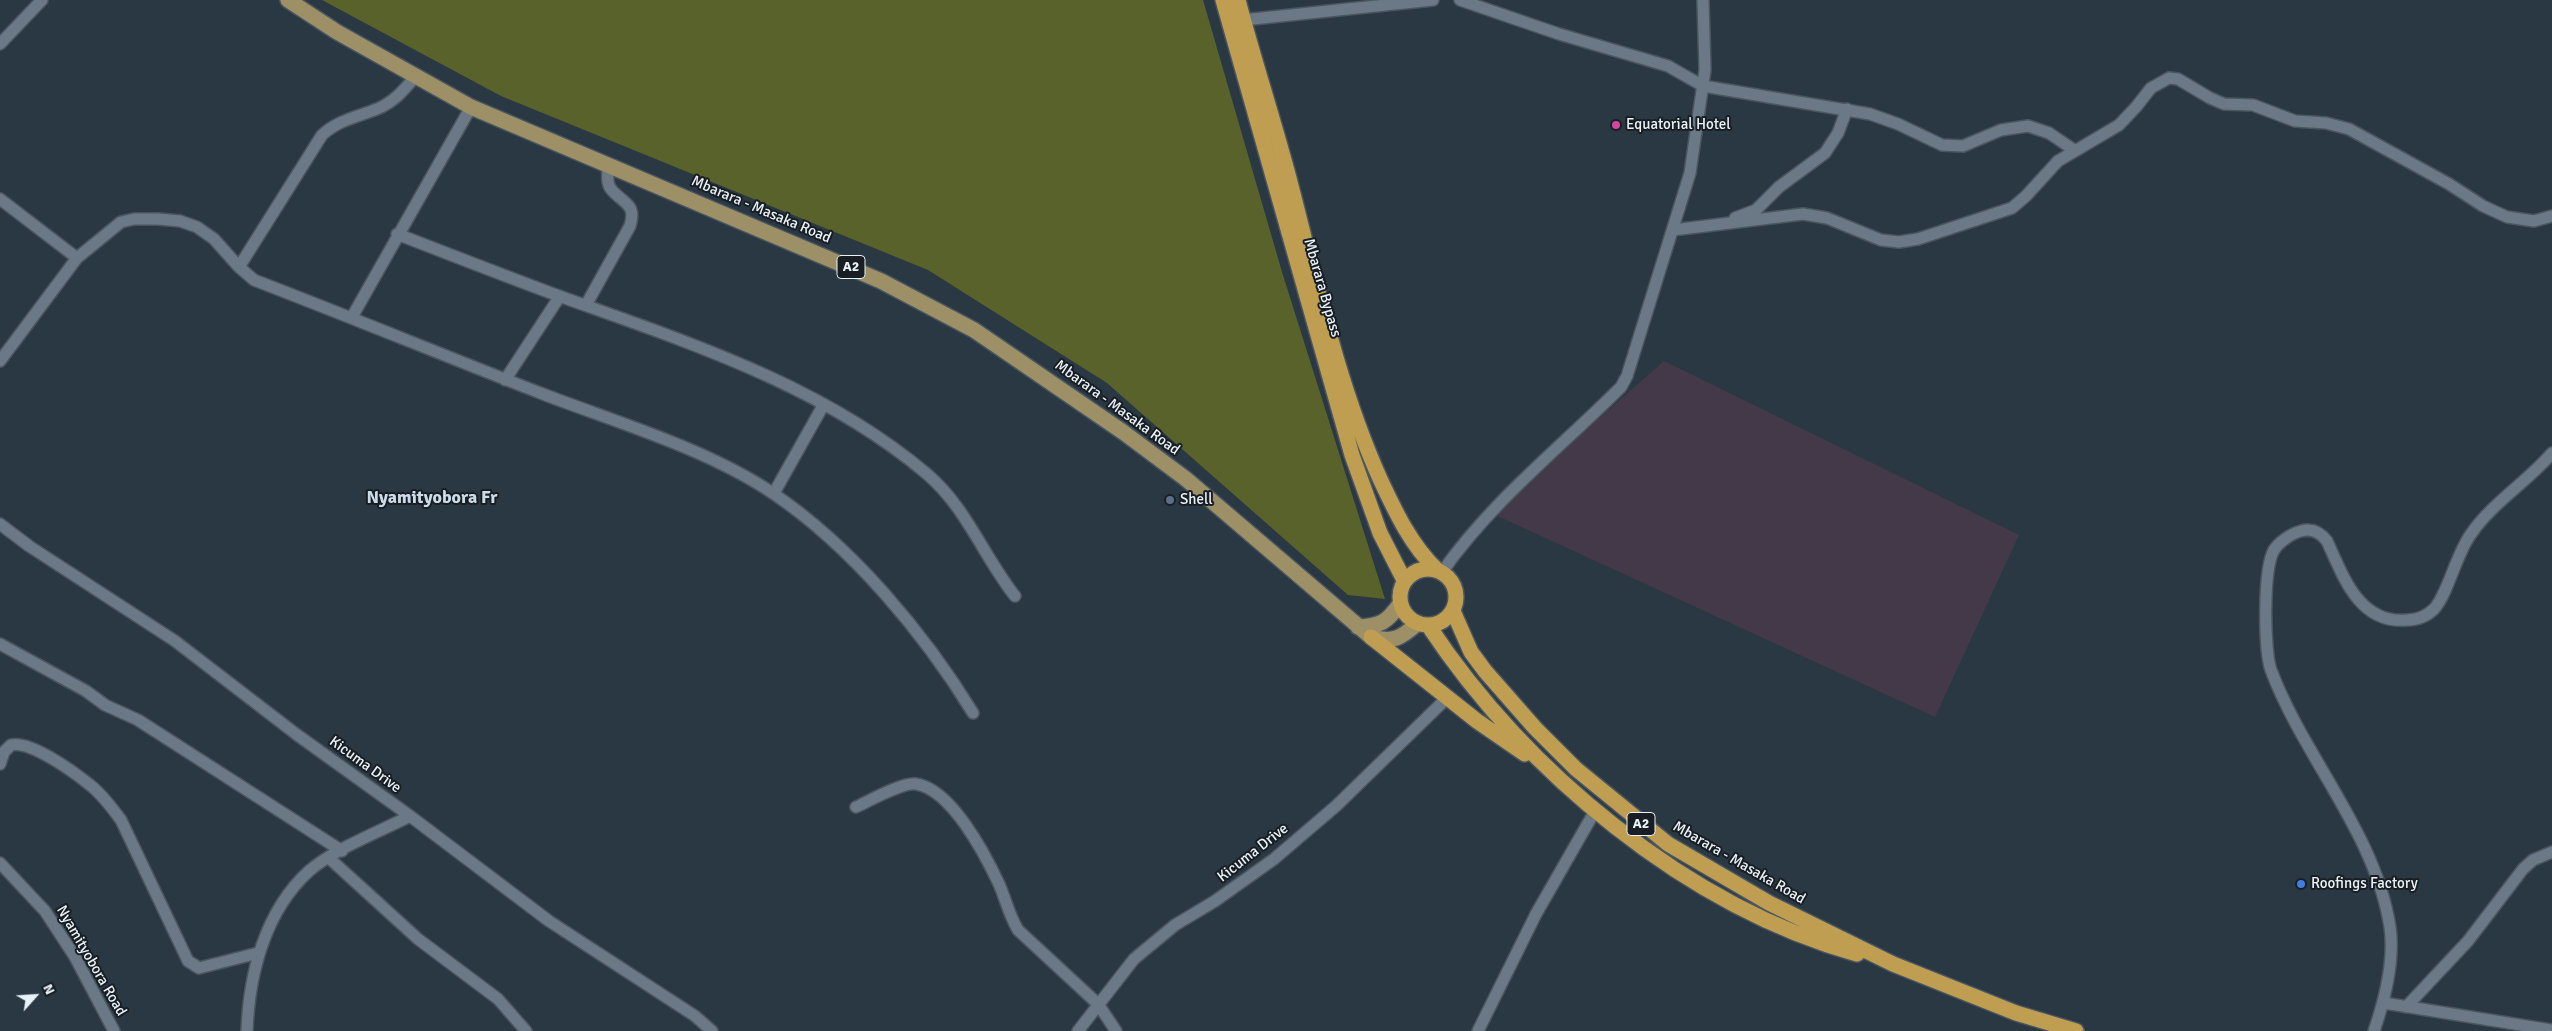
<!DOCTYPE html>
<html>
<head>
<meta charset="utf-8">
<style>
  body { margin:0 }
  #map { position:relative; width:2552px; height:1031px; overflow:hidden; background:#2a3843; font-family:Signika,sans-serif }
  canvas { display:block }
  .north { position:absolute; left:10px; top:971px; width:50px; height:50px; -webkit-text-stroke:4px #181e23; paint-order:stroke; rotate:64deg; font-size:14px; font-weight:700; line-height:20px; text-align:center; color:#e9f2f9 }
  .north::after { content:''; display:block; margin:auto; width:18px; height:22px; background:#e9f2f9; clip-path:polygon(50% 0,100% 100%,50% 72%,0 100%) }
</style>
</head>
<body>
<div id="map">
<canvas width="2552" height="1031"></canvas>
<div class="north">N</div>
</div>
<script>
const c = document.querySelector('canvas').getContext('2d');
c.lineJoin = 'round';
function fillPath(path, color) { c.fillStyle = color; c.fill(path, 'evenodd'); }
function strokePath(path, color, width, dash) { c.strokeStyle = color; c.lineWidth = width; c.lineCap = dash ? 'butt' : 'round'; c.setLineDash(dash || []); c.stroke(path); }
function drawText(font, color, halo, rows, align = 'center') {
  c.font = font + ' Signika,sans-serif'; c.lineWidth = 4; c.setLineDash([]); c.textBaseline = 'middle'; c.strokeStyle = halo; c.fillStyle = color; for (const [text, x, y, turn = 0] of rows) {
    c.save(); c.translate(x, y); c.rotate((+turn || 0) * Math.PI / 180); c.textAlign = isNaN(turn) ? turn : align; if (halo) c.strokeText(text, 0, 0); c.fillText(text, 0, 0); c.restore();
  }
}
fillPath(new Path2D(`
  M1664,361L2019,535L1935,717L1491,513Z`), '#443948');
fillPath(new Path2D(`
  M322,0H1203L1282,272L1385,599L1348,595L1107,383L928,270L501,96Z`), '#5a622b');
const minor = new Path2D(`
  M1460,0L1559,34L1668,66L1703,86L1870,114L1898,124L1942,145L1963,146L2001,130L2028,126L2049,133L2074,150
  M1243,20L1433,0
  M0,44L42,0
  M0,199L77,258
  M1735,218L1756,210L1779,187L1825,153L1838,133L1847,109
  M1673,230L1803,214L1827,218L1881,240L1899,242L1918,239L2012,208L2026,196L2058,161L2119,125L2136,107L2151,88L2169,78L2178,79L2210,98L2224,104L2253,105L2295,121L2326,123L2349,129L2449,184L2483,206L2507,217L2534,221L2552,216
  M397,234C451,255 505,276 559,296C687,342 822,385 927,474C966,507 984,557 1015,596
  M239,267L322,135C338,120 357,117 377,109C394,102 404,90 415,77
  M586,305L630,226C637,203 623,204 611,189C606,183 608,172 608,165
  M352,317L471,107
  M0,361L77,258L121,222L134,219H158L180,221L197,227L214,239L239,267L254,280C353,318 450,358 548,396C622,424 709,450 774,494C852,547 924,633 973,713
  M505,380L560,296
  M774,493L824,404
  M0,524L29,546L175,641L296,734L410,816L549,921L695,1016L712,1031
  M1442,572C1492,501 1560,448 1621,387L1627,376L1690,173L1705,70L1703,0
  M0,644L86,691L105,705L138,720L342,851
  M0,764L4,752L11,745C30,740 74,772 90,785C102,794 112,808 121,820L188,961L199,968L258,953
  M856,807C869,801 903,782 916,784C951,789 985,854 999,884C1006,900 1009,915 1018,930L1098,1004L1116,1031
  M329,858L418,939L498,999L526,1031
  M0,863L45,911L75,957L114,1031
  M2384,1003L2552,1030
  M2406,1007L2468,941L2523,869L2533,860L2552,852
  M247,1031C249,974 265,911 309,871C336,848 379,832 410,816
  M1078,1031L1134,959L1175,925L1215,901L1274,859L1336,806L1448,697
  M1478,1031L1536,914L1595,811
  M2374,1031C2385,999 2395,961 2390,927C2375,832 2304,758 2271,670C2264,650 2263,569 2274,550C2279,542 2292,533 2301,531C2312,528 2320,532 2327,541C2343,576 2359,624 2406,620C2417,620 2426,617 2434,609C2448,594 2456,554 2471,534C2491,504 2528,481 2552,453`);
const major = new Path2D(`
  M288,0L337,32L471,107L881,281L974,330L1123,432L1186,479L1371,637C1394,643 1401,638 1418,623
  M1358,627C1381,626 1387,622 1400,604`);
const highway = new Path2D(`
  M1223,0L1352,455L1380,533L1404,580
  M1238,0C1254,61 1274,121 1290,182C1316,282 1338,386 1381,481C1396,513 1411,545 1437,570
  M1400 597a28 28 0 1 1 56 0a28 28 0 1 1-56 0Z
  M1453,611L1471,652L1485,671L1535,728L1576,769L1668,844L1769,903L1893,964L2016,1013L2076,1031
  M1428,625C1525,771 1686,906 1857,954
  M1371,637L1477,721L1525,754`);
strokePath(minor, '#4a565f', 14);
strokePath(major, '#4a565f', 18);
strokePath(highway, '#4a565f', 18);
strokePath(minor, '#6a7985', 11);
strokePath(major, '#9d8f66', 15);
strokePath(highway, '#bf9e52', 15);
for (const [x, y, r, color] of [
  [1616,125,5,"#d1479c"],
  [1170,500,5,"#5c6f8a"],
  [2301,884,5,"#3f7fe0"]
]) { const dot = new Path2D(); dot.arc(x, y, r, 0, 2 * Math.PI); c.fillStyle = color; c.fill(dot); strokePath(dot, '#181e23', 2); }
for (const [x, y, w] of [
  [851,267,28],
  [1641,824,28]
]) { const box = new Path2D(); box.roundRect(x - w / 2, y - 11.5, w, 23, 4); c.fillStyle = '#181e23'; c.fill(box); strokePath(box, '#e9f2f9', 1); }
drawText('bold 14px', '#e9f2f9', null, [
  ["A2",851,267],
  ["A2",1641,824]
]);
drawText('15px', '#e9f2f9', '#181e23', [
  ["Equatorial Hotel",1626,125],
  ["Shell",1180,500],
  ["Roofings Factory",2311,884]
], 'left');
drawText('15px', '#e9f2f9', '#181e23', [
  ["Mbarara - Masaka Road",761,210,23],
  ["Mbarara Bypass",1322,288,74],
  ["Mbarara - Masaka Road",1117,408,36],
  ["Kicuma Drive",365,765,36],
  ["Kicuma Drive",1253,853,-38],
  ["Mbarara - Masaka Road",1739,863,30],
  ["Nyamityobora Road",91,961,60]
]);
drawText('bold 18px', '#cadbe9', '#181e23', [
  ["Nyamityobora Fr",432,498]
]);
</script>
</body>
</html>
